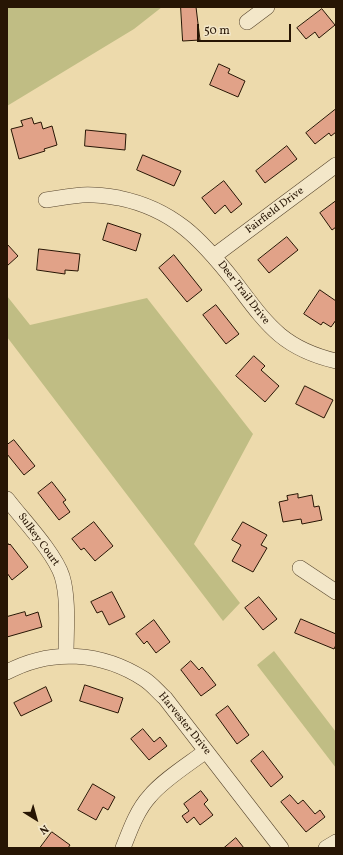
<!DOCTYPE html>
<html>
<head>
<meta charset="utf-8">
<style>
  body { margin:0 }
  #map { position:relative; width:343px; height:855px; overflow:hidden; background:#eddaac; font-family:Vollkorn,serif }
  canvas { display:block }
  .frame { position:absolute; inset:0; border:8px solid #271504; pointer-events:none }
  .north { position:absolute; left:16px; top:799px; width:40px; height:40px; -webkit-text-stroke:3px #f3e7c9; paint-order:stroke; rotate:143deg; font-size:11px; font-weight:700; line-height:16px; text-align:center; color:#271504 }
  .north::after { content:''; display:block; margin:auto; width:14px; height:18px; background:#271504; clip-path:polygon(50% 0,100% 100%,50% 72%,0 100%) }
  .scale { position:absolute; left:197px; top:24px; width:94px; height:18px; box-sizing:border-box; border:2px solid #271504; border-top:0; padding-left:5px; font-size:12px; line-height:14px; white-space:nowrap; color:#271504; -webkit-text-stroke:3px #f3e7c9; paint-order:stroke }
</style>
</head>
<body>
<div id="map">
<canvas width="343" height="855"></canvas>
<div class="frame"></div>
<div class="north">N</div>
<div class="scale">50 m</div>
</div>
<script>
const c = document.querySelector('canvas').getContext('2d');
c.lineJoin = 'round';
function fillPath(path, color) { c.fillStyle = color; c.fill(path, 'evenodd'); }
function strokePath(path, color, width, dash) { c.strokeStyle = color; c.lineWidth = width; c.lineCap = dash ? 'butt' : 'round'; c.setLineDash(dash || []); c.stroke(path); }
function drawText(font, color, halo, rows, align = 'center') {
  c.font = font + ' Vollkorn,serif'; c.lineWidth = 3; c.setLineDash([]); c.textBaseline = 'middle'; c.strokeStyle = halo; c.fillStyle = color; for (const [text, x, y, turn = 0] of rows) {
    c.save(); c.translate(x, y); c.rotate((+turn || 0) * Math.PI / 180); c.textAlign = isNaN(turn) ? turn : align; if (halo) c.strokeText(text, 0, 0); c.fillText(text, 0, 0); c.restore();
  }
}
fillPath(new Path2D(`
  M7,7H162L134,29L7,106Z
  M7,296L30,325L147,298L253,434L194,544L240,603L223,621L7,337Z
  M274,651L336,732V768L257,665Z`), '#c0bd84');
const building = new Path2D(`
  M181,7H196L200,40L183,41Z
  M322,9L335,25L319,38L315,32L306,39L297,28Z
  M219,64L230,69L228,73L245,81L238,97L210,85Z
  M336,109V132L331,136L329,133L315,144L306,133Z
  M32,118L34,124L41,122L43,129L52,126L57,145L44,149L45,151L19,159L11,129L23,126L21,121Z
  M86,130L126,134L125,150L85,146Z
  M287,146L297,159L265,183L256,171Z
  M143,155L181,171L174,186L137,170Z
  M224,181L242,204L231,213L225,205L215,214L202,198Z
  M336,201V227L332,230L320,213Z
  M108,223L141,234L136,251L103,240Z
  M287,237L298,250L269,273L258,260Z
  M7,244L18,256L7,266Z
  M39,249L80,254L78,271L65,270V274L37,270Z
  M174,255L202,290L187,302L159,268Z
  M320,290L336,301V320L331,327L323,322L321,325L304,314Z
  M216,305L239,334L226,344L203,315Z
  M254,356L265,366L261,370L279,386L265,402L236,376Z
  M305,386L333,400L324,418L296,404Z
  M14,440L35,466L24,475L7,454V445Z
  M52,482L66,500L63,502L70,512L59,520L38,493Z
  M298,494V498L312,495L314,507L319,506L322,520L302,524L301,519L283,522L279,502L288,500L287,496Z
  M94,522L113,546L95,561L84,548L81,550L72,539Z
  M243,522L267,535L261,545L267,548L253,572L232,561L241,545L232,540Z
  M7,542L9,545L10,544L28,567L12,580L7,573Z
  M112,592L125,617L109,625L102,611L97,613L91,602Z
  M259,597L277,619L263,630L245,608Z
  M25,612L26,616L38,612L42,627L7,637V617Z
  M301,619L336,634V645L334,649L295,633Z
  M154,620L170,642L156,653L147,641L144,644L136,634Z
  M191,661L199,670L202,667L216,685L201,696L181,670Z
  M85,685L123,698L118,713L80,701Z
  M46,687L52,701L21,716L14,703Z
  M228,706L249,735L237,744L216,715Z
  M143,729L154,742L160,737L167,746L149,760L131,739Z
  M263,751L283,777L271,787L251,761Z
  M93,784L115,797L108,810L103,807L96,820L78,810Z
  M201,791L208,800L204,804L213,815L200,825L194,817L187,823L182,816L189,811L184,804Z
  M290,795L298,804L303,800L315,814L320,810L325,817L306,832L281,802Z
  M52,832L70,845L68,848H40Z
  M236,838L244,848H224Z`);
fillPath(building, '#e1a288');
strokePath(building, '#271504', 1);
const minor = new Path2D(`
  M247,22L267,7
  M46,200C58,198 70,196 82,195C94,194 107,196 119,198C173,209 201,239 234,281C266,323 281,348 336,361
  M214,256L336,165
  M7,499C23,520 54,552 62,576C69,599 66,631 66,655
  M300,568L336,592
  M7,672C52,648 102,652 144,679C152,684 158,692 165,698L281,848
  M123,848C130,830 137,810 150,796C163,780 189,764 206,751
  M326,848L336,842`);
strokePath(minor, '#58462e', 16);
strokePath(minor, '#f3e7c9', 15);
drawText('11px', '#271504', '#f3e7c9', [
  ["Fairfield Drive",275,211,-37],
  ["Deer Trail Drive",243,293,52],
  ["Sulkey Court",38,540,54],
  ["Harvester Drive",184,724,51]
]);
</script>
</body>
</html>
